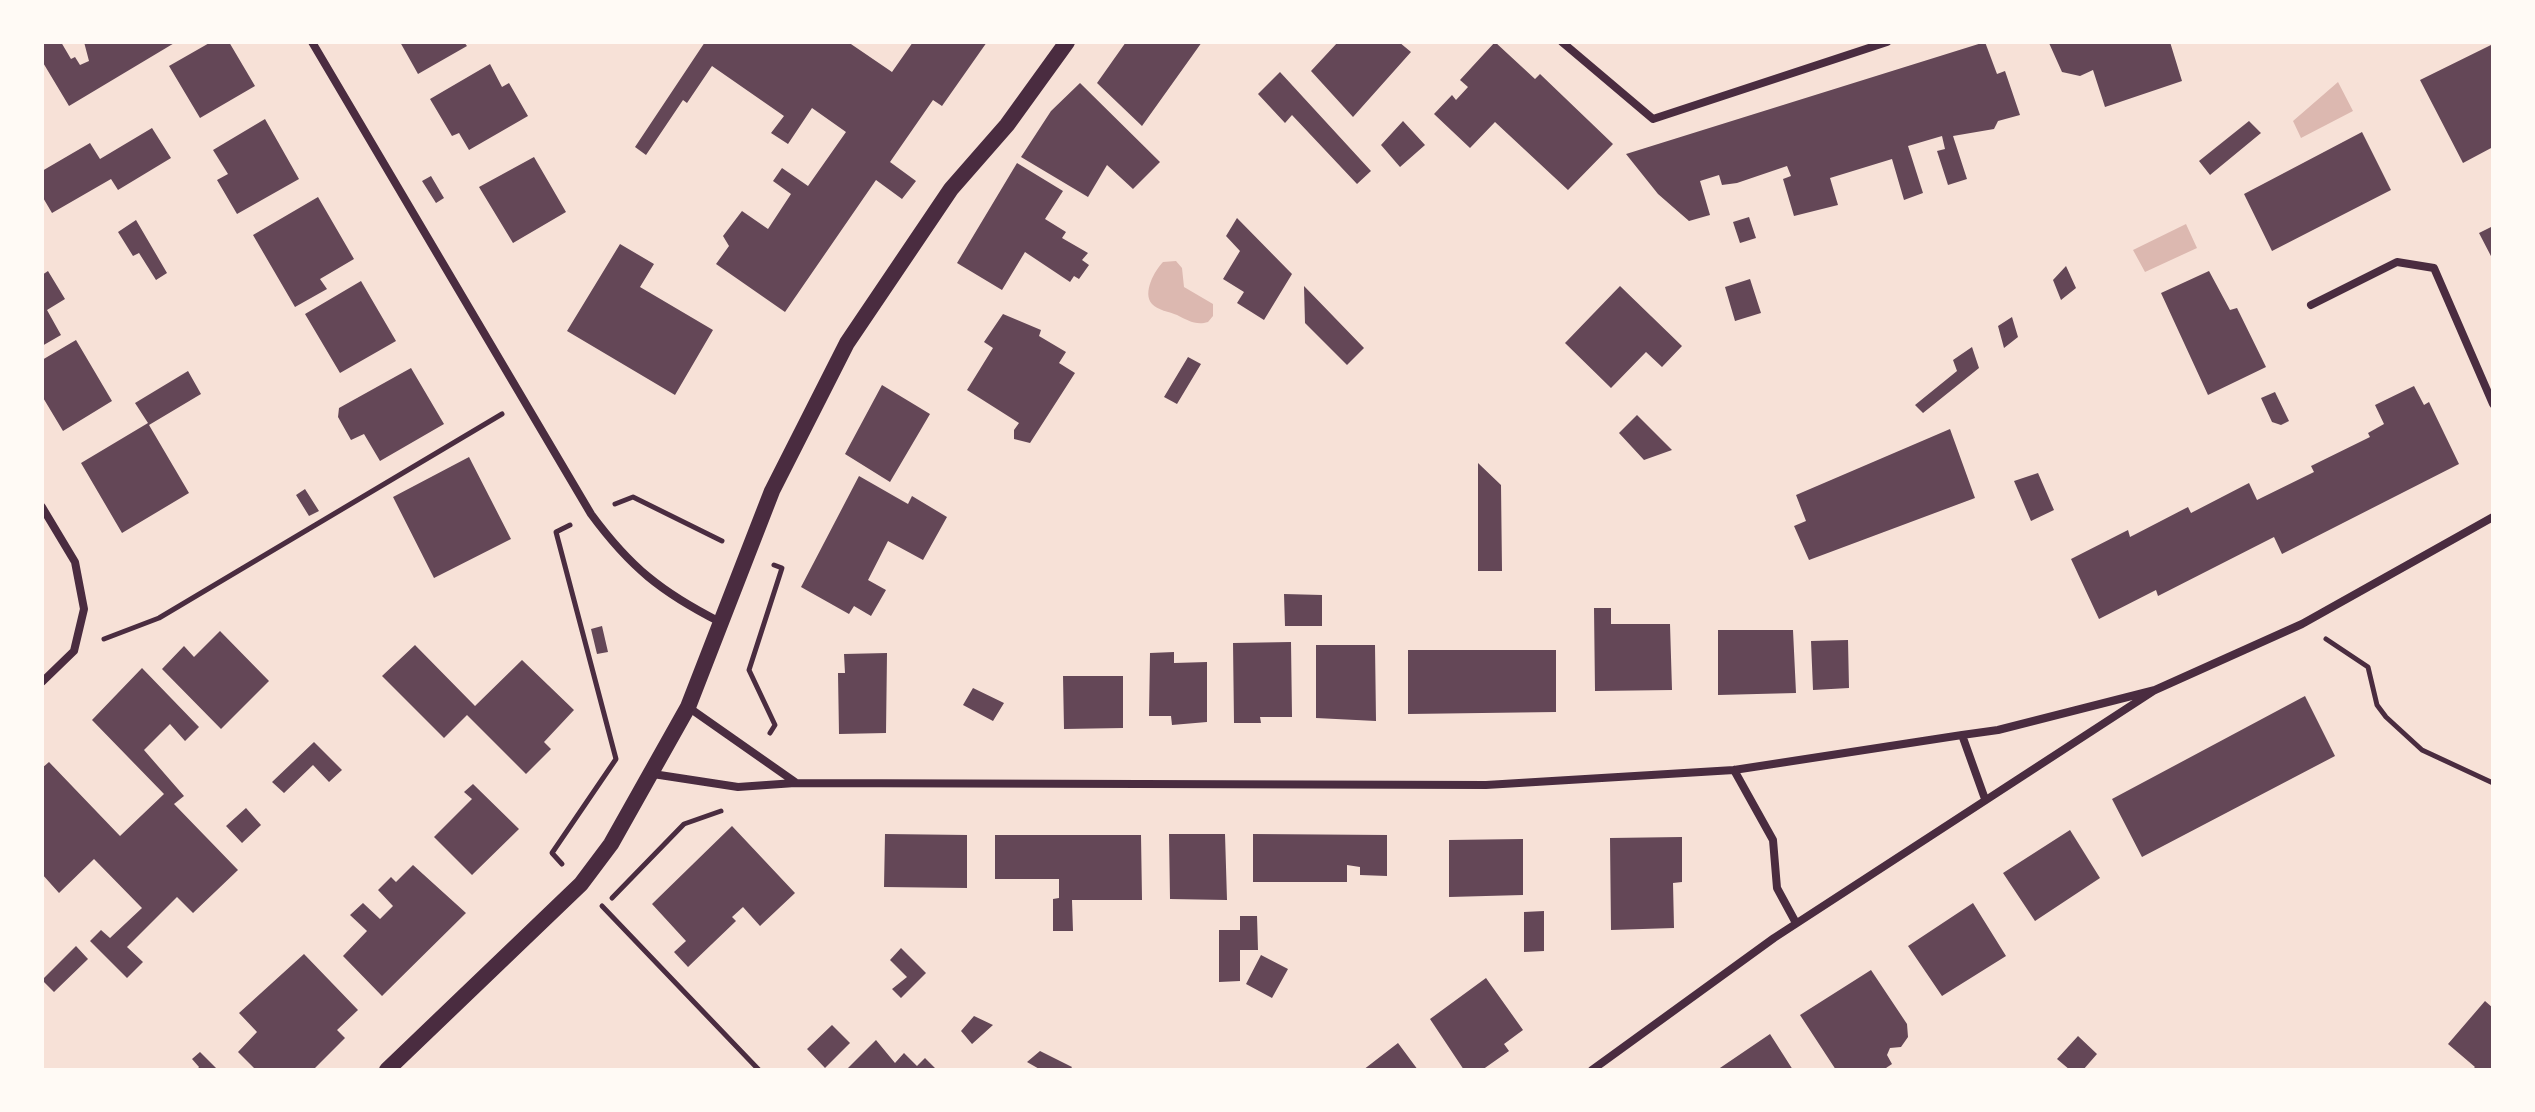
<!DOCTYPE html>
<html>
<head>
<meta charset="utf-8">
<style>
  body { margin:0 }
  #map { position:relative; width:2535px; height:1112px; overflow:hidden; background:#f7e1d7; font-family:"Asap Condensed",sans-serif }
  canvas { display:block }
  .frame { position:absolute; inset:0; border:44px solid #fffaf5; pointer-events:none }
</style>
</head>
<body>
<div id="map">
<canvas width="2535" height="1112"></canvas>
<div class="frame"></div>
</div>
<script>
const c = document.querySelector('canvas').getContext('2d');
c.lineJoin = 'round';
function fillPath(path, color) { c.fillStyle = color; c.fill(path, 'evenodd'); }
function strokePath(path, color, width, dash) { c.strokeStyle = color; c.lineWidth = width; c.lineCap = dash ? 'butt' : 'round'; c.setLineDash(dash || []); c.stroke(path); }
fillPath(new Path2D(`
  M2338,82L2353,111L2301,138L2293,121Z
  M2186,224L2197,248L2145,272L2133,250Z
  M1176,261L1182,268L1184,287L1213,304V316L1208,322C1196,326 1187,320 1177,315C1170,312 1157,310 1152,304C1142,293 1155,270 1163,262Z`), '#dcb8b0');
fillPath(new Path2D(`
  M42,42H61L71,59L75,57L80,65L89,61L84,42H176L69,106L42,61Z
  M211,42H229L255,86L200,118L169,66Z
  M400,42H464L467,46L418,74Z
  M705,42H848L892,72L913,42H987L942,106L933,100L890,162L916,181L902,199L876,180L785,312L716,264L729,246L723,236L742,211L768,229L791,194L773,181L782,168L808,186L846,132L812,108L788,144L771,133L784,116L712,66L687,103L683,100L646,155L635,147Z
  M1126,42H1202L1142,126L1097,83Z
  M1338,42H1399L1411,52L1353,117L1311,71Z
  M1495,42L1535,79L1540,74L1613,144L1568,190L1495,122L1470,148L1434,114L1452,95L1456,100L1468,87L1460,80Z
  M1985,42L1997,74L2005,71L2020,115L1998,121L1994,129L1953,136L1967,179L1948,185L1937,151L1945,149L1942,136L1908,146L1923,193L1904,200L1892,159L1830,178L1838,205L1794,216L1783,179L1791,176L1787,166L1737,183L1722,185L1719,175L1700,181L1710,215L1689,221L1658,194L1626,154Z
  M2170,42L2182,81L2105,107L2093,70L2080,76L2062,72L2049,43Z
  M2493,44V147L2463,163L2420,80Z
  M490,64L502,87L509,83L528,116L469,150L459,133L452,136L430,99Z
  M1280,72L1371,171L1357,184L1292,115L1285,123L1258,94Z
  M1080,83L1160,162L1133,189L1107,165L1088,197L1021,157L1051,111Z
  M265,119L299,179L237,214L217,180L228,174L213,150Z
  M1403,121L1425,145L1400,167L1381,145Z
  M2249,121L2261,133L2210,175L2199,161Z
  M152,128L171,158L118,190L111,179L52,213L42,196V171L90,143L100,159Z
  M2362,132L2391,190L2272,251L2244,194Z
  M534,157L566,212L513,243L479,187Z
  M1017,163L1063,191L1045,219L1066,232L1062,238L1088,253L1082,260L1089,265L1079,279L1074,276L1070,282L1025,252L1002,290L957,263Z
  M431,176L444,198L436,203L422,181Z
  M318,197L354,259L320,279L327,289L295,307L253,235Z
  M1749,217L1756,238L1740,243L1733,222Z
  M1237,218L1292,274L1264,320L1237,303L1244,292L1223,279L1240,251L1226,236Z
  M136,220L167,273L156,280L139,253L133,256L118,232Z
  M2493,226V260L2479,233Z
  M620,244L654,264L640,287L713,330L675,395L567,331Z
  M2066,266L2076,288L2061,300L2053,280Z
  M48,271L65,299L47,310L61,335L42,346V275Z
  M2209,271L2230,310L2237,308L2266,367L2208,395L2161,293Z
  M1750,279L1761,313L1735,321L1725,287Z
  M361,281L396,341L340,373L305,314Z
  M1304,286L1364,348L1347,365L1305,323Z
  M1620,286L1682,346L1662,367L1646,352L1611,388L1565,343Z
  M1003,314L1041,330L1039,336L1066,352L1059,363L1075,373L1030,443L1014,439V430L1019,423L967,390L993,348L984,342Z
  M2012,317L2018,337L2004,348L1998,326Z
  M76,340L112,401L63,431L42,396V360Z
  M1972,347L1979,368L1923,413L1915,405L1957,371L1953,360Z
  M1188,357L1201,364L1177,404L1164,397Z
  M411,368L444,424L380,461L364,434L351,440L338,417L339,408Z
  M188,371L201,394L149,425L189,493L122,533L81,463L148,423L135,403Z
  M882,385L930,414L890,482L845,454Z
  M2414,386L2424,405L2429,402L2459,464L2282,554L2274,537L2158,596L2156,590L2099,619L2071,559L2128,530L2130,537L2188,507L2191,513L2249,483L2257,500L2314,472L2311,466L2370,437L2368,433L2384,424L2375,405Z
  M2275,392L2289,421L2281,425L2272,422L2261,398Z
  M1637,415L1672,450L1644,460L1619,433Z
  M1950,429L1975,498L1809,560L1794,526L1806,521L1796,495Z
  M469,457L511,539L434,578L393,497Z
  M1478,463L1501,485L1502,571H1478Z
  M2038,473L2054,510L2031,521L2014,481Z
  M859,476L908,504L912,496L947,517L923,560L888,541L868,580L886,590L871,616L854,606L849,614L801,587Z
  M305,489L319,511L309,516L296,495Z
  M1284,594L1322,595V626H1285Z
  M1594,608H1611V624H1670L1672,690L1595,691Z
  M602,626L608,652L597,654L591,629Z
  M1718,630H1793L1796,693L1718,695Z
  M220,631L269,681L221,729L162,669L184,646L194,657Z
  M1848,640L1849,688L1813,690L1811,641Z
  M1291,642L1292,717H1260L1261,723H1234L1233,643Z
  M415,645L475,706L522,660L574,710L544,742L551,749L526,774L467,715L444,738L382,676Z
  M1316,645H1375L1376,721L1316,718Z
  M1408,650H1556V712L1408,714Z
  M1174,652V663L1207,662V722L1172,725L1171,716H1149L1150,653Z
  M887,653L886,733L839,734L838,673H845L844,654Z
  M142,668L199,727L185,741L170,724L144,750L184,796L174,804L238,870L193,913L177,897L127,947L143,962L127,978L90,941L101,930L110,938L142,908L94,859L59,893L42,874V768L49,762L120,836L164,794L92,720Z
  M1063,676H1123V728L1064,729Z
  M973,688L1004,703L993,721L963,705Z
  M2305,696L2335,756L2142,857L2112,799Z
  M314,742L342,770L329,782L313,765L284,793L272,782Z
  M473,784L519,829L472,875L434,837L472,799L464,792Z
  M246,808L261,825L242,843L226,826Z
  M732,826L795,893L760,926L743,907L732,917L736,921L688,967L674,952L686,941L652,904Z
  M2070,830L2100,878L2035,921L2003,873Z
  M885,834L967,835V888L884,887Z
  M1169,834H1225L1227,900L1170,899Z
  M1253,834L1387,835V876L1360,875V867L1347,865V882H1253Z
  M995,835H1141L1142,900H1072L1073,931H1053V899L1059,898V879H995Z
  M1682,837V882L1673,883L1674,928L1611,930L1610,838Z
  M1523,839V895L1449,897V840Z
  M413,865L466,913L382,996L343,956L367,931L350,915L363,903L380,919L393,906L378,890L391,877L396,882Z
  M1973,903L2006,956L1942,996L1908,946Z
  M1544,911V951L1524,952V912Z
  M1240,916H1257L1258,950H1240V981L1219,982V930H1240Z
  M76,946L88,959L54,992L42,980Z
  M901,948L926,973L901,998L892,989L907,977L890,960Z
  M304,954L358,1010L337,1030L345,1038L313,1070H256L238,1052L257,1032L239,1013Z
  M1261,955L1288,969L1272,998L1246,984Z
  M1871,970L1907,1024L1908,1037L1901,1047L1890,1048L1887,1055L1892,1064L1883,1070H1836L1800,1015Z
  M1486,978L1523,1030L1504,1044L1509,1051L1482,1070H1464L1430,1019Z
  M2485,1001L2493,1008V1070H2472L2475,1067L2448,1044Z
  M974,1016L993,1025L972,1044L961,1031Z
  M832,1025L850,1043L825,1068L807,1049Z
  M1770,1034L1793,1070H1717Z
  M2078,1036L2097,1054L2083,1070H2070L2057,1059Z
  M876,1040L895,1063L904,1053L917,1066L925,1058L937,1070H846Z
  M1398,1043L1418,1070H1363Z
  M1040,1051L1072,1067L1070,1070H1041L1027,1062Z
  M200,1052L218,1070H197L199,1067L192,1059Z`), '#644757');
strokePath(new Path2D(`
  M615,504L633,497L722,541
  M104,639L159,618L502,414
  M2326,639L2368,667L2377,705L2386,717L2422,750L2493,783
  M770,733L775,725L749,670L782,568L774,565
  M562,864L552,853L616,759L556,532L570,525
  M612,898L684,824L721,811
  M602,906L759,1070`), '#4a2c40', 5);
strokePath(new Path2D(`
  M312,42L591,514C630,567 661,592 720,622
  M1562,42L1653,119L1887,42
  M2311,305L2397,262L2434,268L2493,404
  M42,507L75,562L84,609L74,651L42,682
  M688,707L795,782
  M1962,735L1998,730L2155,690L2302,624L2493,517
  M1734,770L1773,840L1777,888L1796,923
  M653,774L738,787L795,783L1486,785L1734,770L1962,735L1985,799
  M1592,1070L1774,938L2155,690`), '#4a2c40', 8);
strokePath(new Path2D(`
  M387,1070L581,884L611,844L688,707L772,491L847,343L951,189L1007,125L1067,42`), '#4a2c40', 16);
</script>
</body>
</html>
